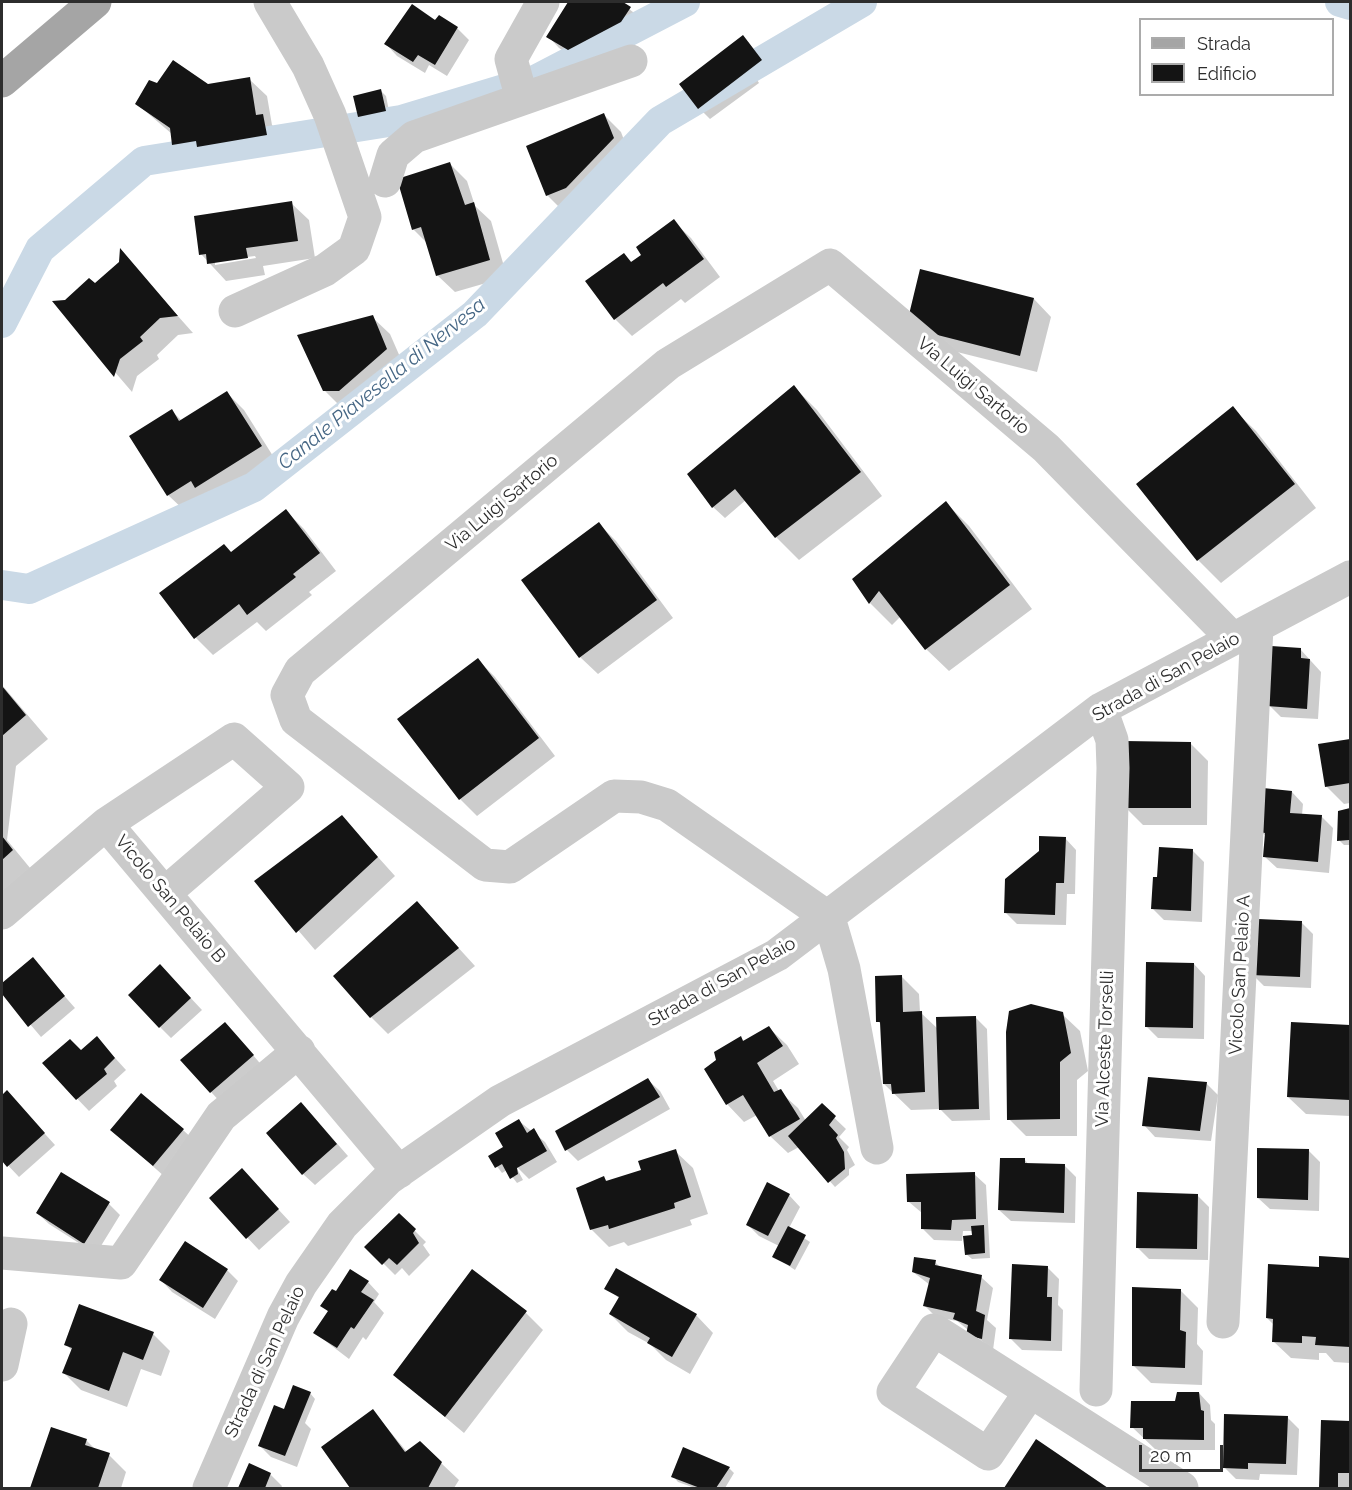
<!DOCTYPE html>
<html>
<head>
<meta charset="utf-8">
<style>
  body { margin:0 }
  #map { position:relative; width:1352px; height:1490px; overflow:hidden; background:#fff; font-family:Raleway,sans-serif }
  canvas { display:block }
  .frame { position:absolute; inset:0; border:3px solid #2d2d2d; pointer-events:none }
  .legend { position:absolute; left:1139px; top:18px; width:195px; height:78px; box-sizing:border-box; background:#fff; border:2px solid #ababab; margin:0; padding:8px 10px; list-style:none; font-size:18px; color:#2d2d2d }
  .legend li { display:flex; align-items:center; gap:12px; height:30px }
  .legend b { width:30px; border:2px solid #ababab }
  .scale { position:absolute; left:1139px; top:1445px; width:84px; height:27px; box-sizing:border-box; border:3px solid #2d2d2d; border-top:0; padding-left:8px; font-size:18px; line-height:21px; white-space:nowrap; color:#2d2d2d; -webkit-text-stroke:4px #fff; paint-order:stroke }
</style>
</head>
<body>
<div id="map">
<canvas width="1352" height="1490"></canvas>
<div class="frame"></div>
<ul class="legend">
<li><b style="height:8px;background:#a5a5a5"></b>Strada</li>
<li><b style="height:16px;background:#141414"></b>Edificio</li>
</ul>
<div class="scale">20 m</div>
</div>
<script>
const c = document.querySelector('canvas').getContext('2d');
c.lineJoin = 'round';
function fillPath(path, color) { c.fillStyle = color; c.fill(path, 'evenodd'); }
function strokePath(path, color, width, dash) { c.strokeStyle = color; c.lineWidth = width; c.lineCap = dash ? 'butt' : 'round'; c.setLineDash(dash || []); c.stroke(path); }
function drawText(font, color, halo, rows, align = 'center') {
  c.font = font + ' Raleway,sans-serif'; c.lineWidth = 6; c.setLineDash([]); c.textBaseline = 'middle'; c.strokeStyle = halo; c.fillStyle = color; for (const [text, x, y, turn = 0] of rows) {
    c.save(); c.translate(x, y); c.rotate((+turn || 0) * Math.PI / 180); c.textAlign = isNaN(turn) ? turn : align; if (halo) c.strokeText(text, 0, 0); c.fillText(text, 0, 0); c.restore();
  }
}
fillPath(new Path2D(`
  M570,2H620L642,19L633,34L580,61L559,48L548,36Z
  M440,17L457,28L469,40L447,76L429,65L425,73L397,56L386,44Z
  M748,42L766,66L754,75L759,83L710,119L699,108Z
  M249,79L267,96L272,125L280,133L283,152L216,164L210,158L191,161L174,144L172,134L137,104Z
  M381,91L386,96L390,116L365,122L359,117Z
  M604,115L621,132L630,156L584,205L564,212L547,195Z
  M450,164L467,181L475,206L491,221L507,277L455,292L437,275L428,244L413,229Z
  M291,203L309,220L315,258L263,266L265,275L226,281L201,254ZM255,256L256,258L215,265V261Z
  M673,221L691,238L720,277L685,303L681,299L632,336L615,319L624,255L633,263L643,255Z
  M121,252L193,333L178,335L157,355L159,359L137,376L132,392L55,302L66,301L95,285L120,263Z
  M921,271L1034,299L1051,317L1037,372L925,344Z
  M372,317L390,334L404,366L356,408H342L324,390Z
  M794,387L817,410L882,496L799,560L776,537L747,499L725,518L713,507Z
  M227,393L244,410L278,464L214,504L208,498L186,512L168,495L172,411L182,421Z
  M1233,409L1256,431L1316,508L1221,583L1198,560Z
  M946,503L969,526L1032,609L949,671L926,649L901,616L892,625L870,603Z
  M286,511L304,529L336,571L309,592L312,595L266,631L257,622L213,655L196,638L162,593L231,554Z
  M599,524L616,541L673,618L598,674L580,657L523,581Z
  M1301,650L1321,672L1318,719L1281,717L1269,705Z
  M478,660L495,677L555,756L477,816L460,799Z
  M2,685L48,739L16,766L7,840L35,874L2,902Z
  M1350,741V803L1344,804L1326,786L1320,746Z
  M1191,744L1208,761L1207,825H1143L1125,807Z
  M1292,792L1303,804L1302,815L1321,816L1333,828L1329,873L1277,868L1265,857L1267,837L1261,832Z
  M1350,809V845H1344L1339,840L1340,812Z
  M342,817L395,876L315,950L256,881Z
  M1065,838L1076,850L1075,894H1067L1066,925L1017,924L1005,912Z
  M1193,851L1204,862L1202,922L1164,920L1152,908L1159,878Z
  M434,921L475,966L388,1034L371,1017Z
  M1302,923L1313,934L1311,988L1264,986L1252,974Z
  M32,959L75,1008L41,1037L2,991V985Z
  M1194,964L1205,976L1204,1039L1158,1038L1146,1026Z
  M902,977L919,994L920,1012L938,1029L975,1017L987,1029L990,1120L952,1121L940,1109L911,1110L884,1084L882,1026L878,1021Z
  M172,978L202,1010L171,1038L160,1027Z
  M1062,1014L1080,1031L1088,1071L1077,1080V1136H1026L1009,1119Z
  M1292,1023L1350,1026V1116L1306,1114L1288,1097Z
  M769,1028L787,1045L799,1064L773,1081L779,1091L798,1108L806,1121L822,1106L846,1129L839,1137L849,1147L847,1150L855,1165L849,1169V1175L835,1187L799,1147L788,1153L770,1136L757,1115L744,1122L727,1104L741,1038L745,1042Z
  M236,1035L264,1068L222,1104L182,1060Z
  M97,1038L126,1070L114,1081L117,1086L89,1111L44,1064L81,1052Z
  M648,1080L660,1091L670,1109L578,1161L567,1150Z
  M1206,1083L1218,1095L1211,1141L1155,1137L1144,1125Z
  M7,1092L55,1145L19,1177L2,1159V1097Z
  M312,1115L348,1156L315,1185L303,1174Z
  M519,1121L545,1142L557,1162L529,1179L515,1165L523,1180L517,1183L507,1170L502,1173L490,1157L508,1155Z
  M112,1130H183L195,1141L165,1177Z
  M675,1151L693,1168L708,1214L690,1220L692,1225L628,1246L624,1242L609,1247L591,1229L604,1178L608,1182L643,1171Z
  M1309,1151L1320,1162L1319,1211L1270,1209L1258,1198Z
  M1025,1160L1029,1165L1065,1166L1076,1177L1075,1223L1011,1221L999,1210Z
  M974,1174L986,1185L990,1258L972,1259L966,1254L973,1231H963L962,1241L934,1240L923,1229L922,1213L909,1202Z
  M253,1182L290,1222L259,1250L211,1199Z
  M789,1195L800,1207L789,1228L810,1242L795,1270L774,1256L779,1246L759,1236L747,1224Z
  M1197,1195L1209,1207L1208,1260L1149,1259L1137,1247Z
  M109,1204L120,1215L96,1254L49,1224L37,1213Z
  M399,1215L426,1242L423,1245L430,1255L409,1276L402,1268L395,1275L367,1247Z
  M1321,1258L1350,1260V1363L1334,1362L1326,1353H1319V1360L1291,1358L1273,1341L1274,1325L1267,1318L1320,1268Z
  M935,1262L941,1268L981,1277L993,1288L987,1320L996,1328L993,1350L957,1321L936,1317L924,1305L930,1285L913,1272Z
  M1047,1267L1059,1279L1058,1305L1063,1310L1062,1351L1022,1350L1010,1338Z
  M227,1270L238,1281L215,1319L172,1292L161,1280Z
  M472,1271L526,1313L543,1330L464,1433L395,1375Z
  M368,1282L379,1294L374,1302L384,1313L366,1340L363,1337L349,1359L315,1333L329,1312L322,1306L336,1293Z
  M606,1288L696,1315L713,1333L690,1374L666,1360L650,1344L628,1332L610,1314L619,1298Z
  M1133,1289L1180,1290L1198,1308L1197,1344L1203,1351L1202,1385L1151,1383L1134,1366Z
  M153,1334L170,1351L161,1376L141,1369L127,1407L81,1390L64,1373L72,1351L66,1344Z
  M310,1393L315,1399L305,1423L311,1429L297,1467L271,1457L259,1445L284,1411Z
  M1199,1393L1210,1405L1211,1420L1215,1424V1450H1156L1132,1427L1176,1402Z
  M373,1411L407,1452L441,1463L459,1480L454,1488H352L323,1447Z
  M1287,1417L1299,1429L1297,1475L1260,1474L1259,1480L1236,1479L1224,1467Z
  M1322,1422L1350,1423L1349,1488H1321Z
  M52,1429L86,1440L97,1451L109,1455L126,1472L121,1488H32Z
  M1036,1441L1106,1488H1006Z
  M249,1465L270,1474L282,1486L281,1488H239Z
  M729,1468L734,1473L725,1488H695L678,1482L673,1476Z`), '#0003');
strokePath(new Path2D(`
  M1340,2L1350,5
  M2,323L40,249L144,161L401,120L537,79L685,2
  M2,585L29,589L254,487L475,314L660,121L862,2`), '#cad9e6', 30);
fillPath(new Path2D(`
  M568,2H623L631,7L621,22L568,50L546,37Z
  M412,4L435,20L439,15L458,27L435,65L418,55L413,62L384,44Z
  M743,35L762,60L698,109L679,84Z
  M173,60L208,84L250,77L256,115L263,114L267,135L197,147L196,141L172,145L170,128L135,104L149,80L157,83Z
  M381,89L386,111L358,117L353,96Z
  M604,113L614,138L566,188L546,196L526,146Z
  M450,162L465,205L474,202L490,260L436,276L421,227L412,230L397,179Z
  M292,201L298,241L246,248L248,258L207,264L206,254L199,255L194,216Z
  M674,219L704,259L666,287L663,283L614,320L585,281L624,253L631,262L641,255L636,247Z
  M120,248L178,316L160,318L140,337L143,341L120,359L114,377L52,301L65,300L89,278L95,283L119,262Z
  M920,269L1034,298L1020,356L906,327Z
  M373,315L387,349L339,391H323L297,335Z
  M794,385L861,472L775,538L735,489L712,508L687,474Z
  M227,391L262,446L195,488L191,481L167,496L129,436L172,409L179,421Z
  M1233,406L1295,484L1197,561L1136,484Z
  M946,501L1010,585L925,650L879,591L869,604L852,579Z
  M286,509L320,553L293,574L296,577L247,615L239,604L194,639L159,593L224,544L231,552Z
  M599,522L657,600L579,658L521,580Z
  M1271,646L1301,648V658L1310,659L1307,709L1267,706Z
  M478,658L539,738L459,800L397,719Z
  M2,686L26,715L2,736Z
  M1350,739V783L1325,787L1318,744Z
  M1124,741L1191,742V808H1124Z
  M1263,788L1292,791L1290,813L1322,815L1318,862L1263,857L1265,833L1260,832Z
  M1350,808L1349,840L1337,841L1338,811Z
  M342,815L378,857L296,933L254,881Z
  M2,836L13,850L2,860Z
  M1039,836L1066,837L1064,883H1056L1055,915L1004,913L1005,879L1039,851Z
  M1159,847L1193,849L1191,911L1151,909L1153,877H1157Z
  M417,901L459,948L370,1018L333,976Z
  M1258,919L1302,921L1300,977L1251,975Z
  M33,957L65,996L28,1027L2,994V983Z
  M1146,962L1194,963L1193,1028L1145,1027Z
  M160,964L191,998L159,1028L128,995Z
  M902,975L903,1012L922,1011L925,1092L892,1094L891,1084H883L880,1022H876L875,976Z
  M1031,1004L1063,1012L1071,1053L1060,1062V1119L1007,1120L1006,1032L1009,1011Z
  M976,1016L979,1109L939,1110L936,1017Z
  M225,1022L254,1055L210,1093L180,1060Z
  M1291,1022L1350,1025V1100L1287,1097Z
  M769,1026L783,1046L757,1063L774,1092L781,1089L800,1119L769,1137L743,1095L726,1105L704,1069L716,1060L714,1052L741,1036L743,1041Z
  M97,1036L115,1058L104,1069L107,1074L76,1100L42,1063L70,1039L81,1050Z
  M1148,1077L1207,1082L1200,1131L1142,1126Z
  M648,1078L660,1097L565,1151L555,1131Z
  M7,1090L45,1133L7,1167L2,1161V1095Z
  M141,1093L184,1129L153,1166L110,1130Z
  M301,1102L337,1144L302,1175L266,1133Z
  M822,1103L836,1116L829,1125L838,1135L836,1138L844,1152L845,1169L828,1183L788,1136Z
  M519,1119L527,1133L534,1128L547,1151L517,1168L518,1174L510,1179L502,1164L495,1168L488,1156L503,1147L495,1133Z
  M1257,1148L1309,1149L1308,1200L1257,1198Z
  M676,1149L691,1197L674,1203L675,1208L609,1229L608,1225L590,1230L576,1188L604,1176L606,1181L641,1170L638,1161Z
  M1000,1158H1025V1163L1065,1164L1064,1213L998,1210Z
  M242,1168L279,1209L246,1239L209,1198Z
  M61,1172L110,1202L84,1244L36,1213Z
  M975,1172L976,1219L952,1220L951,1230L921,1229V1202H907L906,1174Z
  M767,1182L790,1194L768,1236L746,1225Z
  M1137,1192L1198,1194L1197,1249L1136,1248Z
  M399,1213L416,1229L413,1233L419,1243L397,1265L389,1258L382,1265L364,1247Z
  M984,1225L985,1253L965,1255L963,1236L972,1235L971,1226Z
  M788,1226L806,1235L790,1266L772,1257Z
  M185,1241L228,1269L203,1308L159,1280Z
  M1319,1256L1350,1258V1347L1315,1345L1316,1337L1302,1336V1343L1272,1342L1273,1319L1266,1318L1268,1264L1319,1267Z
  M914,1257L936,1260L935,1265L982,1275L976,1311L985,1315L982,1339L966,1335L968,1325L953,1319L955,1313L923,1306L930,1278L912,1272Z
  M1012,1264L1048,1266L1047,1297H1052L1051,1341L1009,1339Z
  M616,1268L697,1314L672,1357L647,1343L650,1338L609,1314L619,1297L604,1289Z
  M350,1269L369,1281L361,1292L374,1300L354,1329L351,1327L337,1348L313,1333L328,1311L320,1306L332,1289L336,1291Z
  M472,1269L527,1311L445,1417L393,1375Z
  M1132,1287L1181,1289L1180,1330L1186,1332L1185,1368L1132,1366Z
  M79,1304L154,1332L143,1360L123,1352L109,1391L62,1373L72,1348L64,1345Z
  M293,1385L311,1392L285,1456L258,1446L274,1405L284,1409Z
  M1177,1392H1199L1201,1410L1204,1411V1440L1143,1439V1428H1130L1131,1401H1175Z
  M373,1409L405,1452L420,1441L442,1462L428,1488H350L321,1447Z
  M1224,1414L1288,1416L1286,1464L1248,1463V1469L1223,1468Z
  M1321,1420L1350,1421V1473H1338V1488H1319Z
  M51,1427L87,1439L85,1445L110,1453L98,1488H30Z
  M1036,1439L1108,1488H1004Z
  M683,1447L730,1467L716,1488H700L671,1477Z
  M249,1463L271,1473L265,1488H238Z`), '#141414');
strokePath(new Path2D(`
  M522,99L511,59L543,2
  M385,181L393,155L414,137L631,61
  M235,311L325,270L354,249L365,217L330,115L308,66L270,2
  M106,824L234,739L288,787L165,893
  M2,913L106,824L399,1172
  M877,1148L844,969L829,918L667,805L641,797L614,796L510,867L485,865L296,720L287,695L300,671L668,364L830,265L1046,448L1233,639
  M2,1253L121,1263L221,1116L299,1051
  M1223,1322L1257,627
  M2,1365L11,1324
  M1096,1390L1113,768L1112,740L1101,709
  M1030,1392L988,1454L893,1392L934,1330L1182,1488
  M209,1488L283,1317L301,1284L342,1225L388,1179L500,1101L777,955L1101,709L1350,577`), '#cacaca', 33);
strokePath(new Path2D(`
  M2,81L95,2`), '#a5a5a5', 33);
drawText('18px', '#2d2d2d', '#fff', [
  ["Via Luigi Sartorio",973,386,40],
  ["Via Luigi Sartorio",502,503,-40],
  ["Strada di San Pelaio",1166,677,-29],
  ["Vicolo San Pelaio B",170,899,50],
  ["Vicolo San Pelaio A",1240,975,-87],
  ["Strada di San Pelaio",722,982,-29],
  ["Via Alceste Torselli",1105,1049,-88],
  ["Strada di San Pelaio",265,1362,-65]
]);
drawText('italic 20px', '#456684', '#fff', [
  ["Canale Piavesella di Nervesa",382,384,-39]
]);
</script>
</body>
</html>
